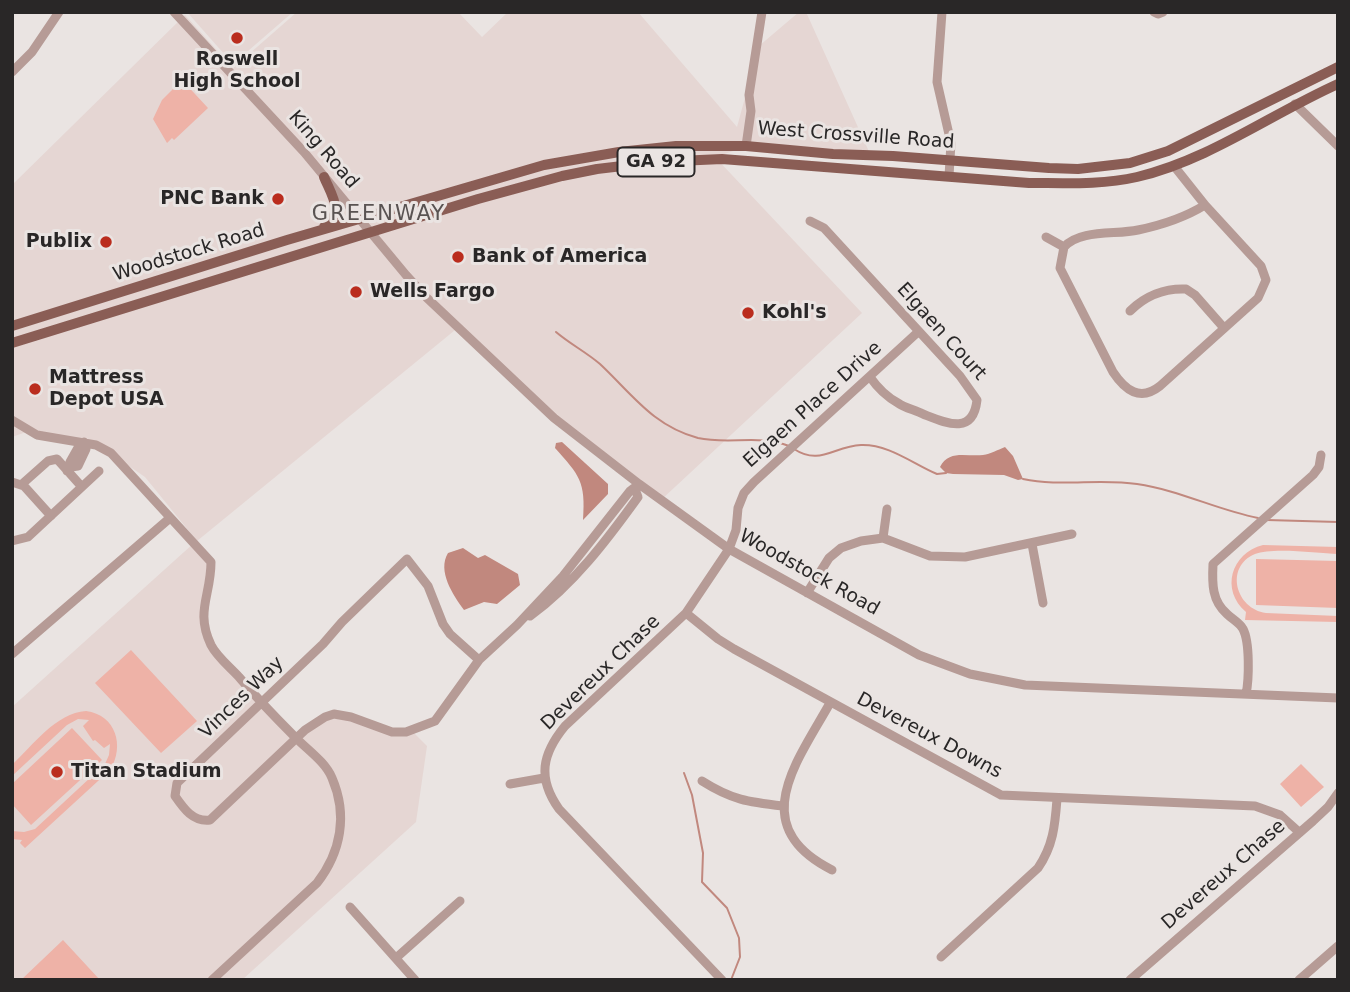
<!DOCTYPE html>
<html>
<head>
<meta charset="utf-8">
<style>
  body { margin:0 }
  #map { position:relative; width:1350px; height:992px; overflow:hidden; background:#eae4e2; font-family:"DejaVu Sans",sans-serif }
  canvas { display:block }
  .frame { position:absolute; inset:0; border:14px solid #292727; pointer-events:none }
</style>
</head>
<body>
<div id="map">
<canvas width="1350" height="992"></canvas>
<div class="frame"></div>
</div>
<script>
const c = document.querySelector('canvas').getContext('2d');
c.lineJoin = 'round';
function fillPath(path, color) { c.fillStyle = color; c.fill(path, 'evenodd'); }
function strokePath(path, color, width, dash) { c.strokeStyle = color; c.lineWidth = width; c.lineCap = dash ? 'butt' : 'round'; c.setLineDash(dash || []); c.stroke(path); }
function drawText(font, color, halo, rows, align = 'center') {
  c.font = font + ' "DejaVu Sans",sans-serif'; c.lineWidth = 6; c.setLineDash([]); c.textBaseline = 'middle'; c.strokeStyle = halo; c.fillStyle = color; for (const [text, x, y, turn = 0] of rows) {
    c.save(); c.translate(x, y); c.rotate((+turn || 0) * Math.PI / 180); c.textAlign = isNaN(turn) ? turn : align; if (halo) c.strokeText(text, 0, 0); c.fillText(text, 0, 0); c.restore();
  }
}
fillPath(new Path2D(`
  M187,12H293L233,64Z
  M297,12H458L482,37L508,12H638L737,127L759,46L799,12H806L871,156L752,145L715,157L862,313L661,500L596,452L460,326L197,541L145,477L94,442L32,430L12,437V185L185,15L233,68Z
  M194,543L211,562L202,611L212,648L295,738L334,714L394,732L411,730L427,746L416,822L242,980H12V707Z`), '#e5d6d3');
fillPath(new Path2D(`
  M182,80L208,108L174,140L172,138L167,143L153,119L162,100Z
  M1263,545L1338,547V554C1318,553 1272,547 1255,554C1224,567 1236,609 1266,613L1338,616V622L1245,620L1246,612C1220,590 1231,553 1263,545Z
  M1256,559L1338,561V608L1256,605Z
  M131,650L197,721L161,753L95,683Z
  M86,711C116,715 125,746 110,770L25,848L20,843L22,840L12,839V831L24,832L35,829L105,764L109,755L110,744L104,748L95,740L93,741L83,726L89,720L78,719L67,725L12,776V765C33,745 56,713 86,711Z
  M72,728L102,760L31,825L12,804V784Z
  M1301,764L1324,787L1301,807L1280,784Z
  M63,940L100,980H21Z`), '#eeb2a7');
fillPath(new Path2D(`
  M562,442L608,484V494L583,520C586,481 579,475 555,448L556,443Z
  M1005,447L1013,456L1023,479L1018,480L1004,475L953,474L946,473L940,467C949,449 967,457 983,455C991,454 997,450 1005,447Z
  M463,548L478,558L485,555L518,574L520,585L497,604L484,602L464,610C453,595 437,571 448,553Z`), '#c1887e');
strokePath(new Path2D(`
  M556,332C570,344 586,352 600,364C632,394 653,426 698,438C729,445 759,434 789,446
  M794,449C820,466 834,446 861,445C889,444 913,464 937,474L946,473
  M1023,479C1060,487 1100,478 1137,484C1179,490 1217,510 1258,518
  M1267,520L1338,522
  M684,773L692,795L703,853L702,882L727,908L739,938L740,957L731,980`), '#c1887e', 2);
strokePath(new Path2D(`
  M174,12L304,152L406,275L427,298L554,418L639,484L729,549L919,655L970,674L1025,685L1338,698
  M942,12L937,82L951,143L949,176
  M1154,12L1158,14L1163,12
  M12,72L32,52L59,12
  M1295,104L1338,146
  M746,146L751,111L749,95L762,12
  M1174,166L1205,205L1261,266L1266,280L1258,298L1160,386C1140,402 1125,390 1113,372L1060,268L1064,247C1080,229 1116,235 1138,230C1162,225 1184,218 1205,205
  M810,221L824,228L960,376L977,400C973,436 946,423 923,414C915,410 905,408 898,403C887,397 877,387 870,377
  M1046,237L1064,247
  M1130,311C1145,296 1165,288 1186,289L1195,295L1224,328
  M12,420L37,435L96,445L111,453L211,562C211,596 195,611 211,645C217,657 230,667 239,677C256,697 274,716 293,735C306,749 325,761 332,778C348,815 341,852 317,883L212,980
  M71,467L70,462L79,446L83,445
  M67,471L71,467L78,466L86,449L84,442
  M12,482L24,486L51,516
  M21,485L48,461L57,459L82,487
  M883,538L887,509
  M12,541L28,537L99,471
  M1032,544L1043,603
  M807,593L829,558L841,548L861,541L883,538L930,556L965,557L1072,534
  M686,613L718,639L734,649L1001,795L1255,806L1280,815L1299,832
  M530,616C573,585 607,540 638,497L635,489
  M12,654L170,518
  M479,660L450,634L443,624L428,586L407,559L342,622L323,644L177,783L175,796C184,809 193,822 210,820L305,730L325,717L334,714L351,717L392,732H406L435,721L479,660L517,625L563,576L630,491L639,484
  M1246,694C1249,680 1250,642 1243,629C1240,623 1232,619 1227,614C1212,601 1212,584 1213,564L1313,475L1319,467L1321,455
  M830,703C797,762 745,826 832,870
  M702,781C732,800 748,802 783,806
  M510,784L544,778
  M350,907L415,980
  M941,957L1038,868C1053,846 1055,826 1057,799
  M396,958L460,901
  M722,980L559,809C537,778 542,754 565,726L686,613L729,549L736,530L738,508L744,493L754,482L918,332
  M1130,980L1313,821L1328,807L1338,793
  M1299,980L1338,946`), '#b69b96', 9);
strokePath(new Path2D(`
  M324,227C345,213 332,196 324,177
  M12,326L287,240L544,165L619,152L676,146H746L833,154L893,156L1049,168L1078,169L1130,163L1168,151L1338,67
  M12,343L478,199L562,176L597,169L656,162L722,159L1029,183C1065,183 1102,185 1137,177C1209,160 1271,114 1338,84`), '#8a5d55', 10);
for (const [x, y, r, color] of [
  [237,38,7,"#ba2d1e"],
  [278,199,7,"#ba2d1e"],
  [106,242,7,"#ba2d1e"],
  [458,257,7,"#ba2d1e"],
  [356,292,7,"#ba2d1e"],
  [748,313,7,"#ba2d1e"],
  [35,389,7,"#ba2d1e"],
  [57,772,7,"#ba2d1e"]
]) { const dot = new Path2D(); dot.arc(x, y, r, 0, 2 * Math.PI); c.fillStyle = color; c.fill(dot); strokePath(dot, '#eae4e2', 2.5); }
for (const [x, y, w] of [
  [656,162,77]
]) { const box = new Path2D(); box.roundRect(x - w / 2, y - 14.5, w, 29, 5); c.fillStyle = '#eae4e2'; c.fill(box); strokePath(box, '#292727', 2); }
drawText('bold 18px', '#292727', null, [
  ["GA 92",656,162]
]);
drawText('bold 19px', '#292727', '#eae4e2', [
  ["Roswell",237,60,"center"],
  ["High School",237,82,"center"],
  ["PNC Bank",264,199,"right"],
  ["Publix",92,242,"right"],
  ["Bank of America",472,257],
  ["Wells Fargo",370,292],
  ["Kohl's",762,313],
  ["Mattress",49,378],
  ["Depot USA",49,400],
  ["Titan Stadium",71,772]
], 'left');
drawText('19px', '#292727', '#eae4e2', [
  ["West Crossville Road",856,136,4],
  ["King Road",323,150,49],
  ["Woodstock Road",189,253,-17],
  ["Elgaen Court",941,332,48],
  ["Elgaen Place Drive",813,405,-42],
  ["Woodstock Road",809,573,29],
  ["Devereux Chase",601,673,-44],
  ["Vinces Way",242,698,-44],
  ["Devereux Downs",929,736,28],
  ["Devereux Chase",1224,875,-41]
]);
c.letterSpacing = '2px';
drawText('21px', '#595352', '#eae4e2', [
  ["GREENWAY",379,215]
]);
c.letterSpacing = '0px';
</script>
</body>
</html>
